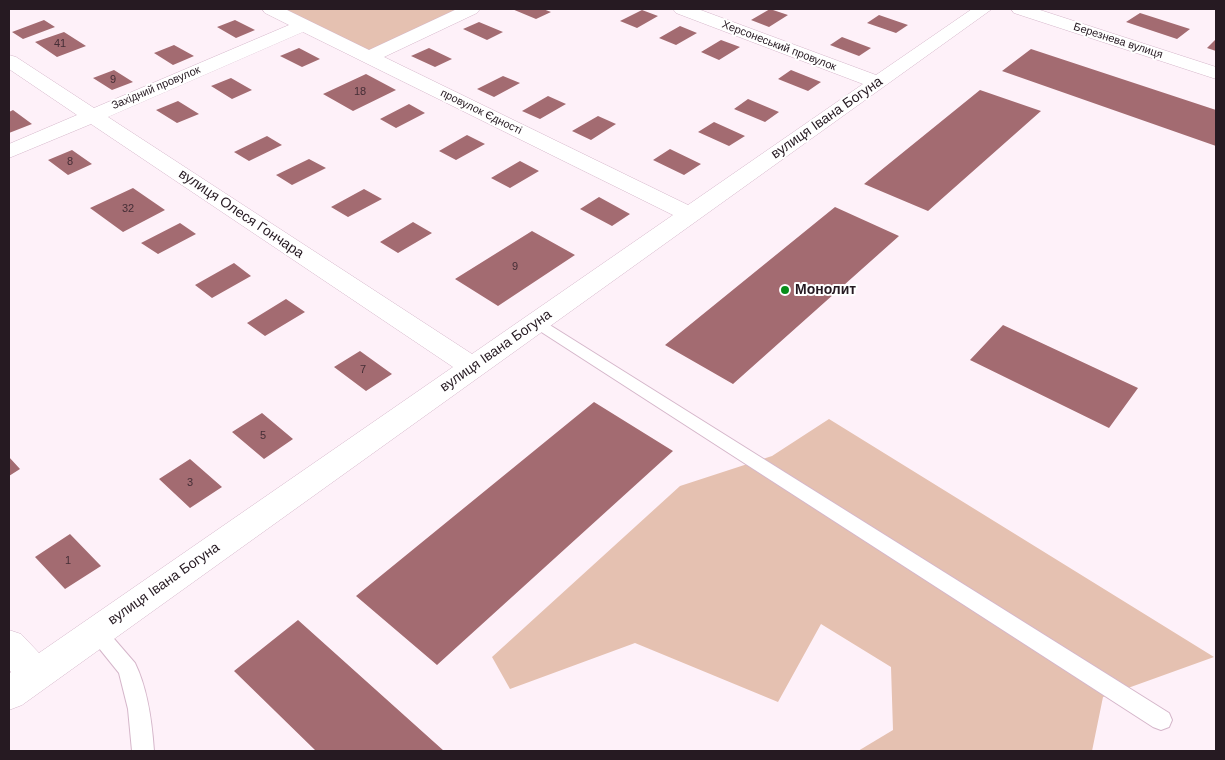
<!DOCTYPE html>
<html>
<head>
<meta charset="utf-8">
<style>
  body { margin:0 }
  #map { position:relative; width:1225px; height:760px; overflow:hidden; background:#fef1f9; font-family:Helvetica,sans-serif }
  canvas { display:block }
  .frame { position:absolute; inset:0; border:10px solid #261a22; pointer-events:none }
</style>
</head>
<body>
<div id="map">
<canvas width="1225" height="760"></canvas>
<div class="frame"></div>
</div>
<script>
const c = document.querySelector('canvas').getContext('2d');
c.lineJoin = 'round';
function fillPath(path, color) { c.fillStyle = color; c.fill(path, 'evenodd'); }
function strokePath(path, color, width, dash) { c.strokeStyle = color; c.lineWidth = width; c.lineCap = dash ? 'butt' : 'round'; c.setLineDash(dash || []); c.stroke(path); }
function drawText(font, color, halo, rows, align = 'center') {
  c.font = font + ' Helvetica,sans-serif'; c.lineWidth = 4; c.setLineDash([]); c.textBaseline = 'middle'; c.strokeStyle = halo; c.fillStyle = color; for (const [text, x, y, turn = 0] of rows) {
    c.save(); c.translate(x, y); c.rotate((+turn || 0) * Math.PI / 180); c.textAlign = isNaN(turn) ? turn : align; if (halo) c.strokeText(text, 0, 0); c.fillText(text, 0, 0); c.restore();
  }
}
fillPath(new Path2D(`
  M271,9H471L369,57Z
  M829,419L1214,657L1103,697L1092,751H858L893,730L891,667L821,624L778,702L635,643L510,689L492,657L680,486L772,456Z`), '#e5c1b1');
fillPath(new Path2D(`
  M512,9H543L551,12L536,19Z
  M770,9L788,15L769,27L751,20Z
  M642,10L658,16L637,28L620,21Z
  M1140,13L1190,29L1177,39L1126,22Z
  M879,15L908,25L896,33L867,23Z
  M44,20L55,27L23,39L12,32Z
  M235,20L255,30L236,38L217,27Z
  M479,22L503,32L487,40L463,29Z
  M680,26L697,33L676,45L659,38Z
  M64,32L86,46L57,57L35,42Z
  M842,37L871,48L859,56L830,45Z
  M721,40L740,47L719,60L701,52Z
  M1215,40L1216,51L1207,48Z
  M174,45L194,56L173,65L154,53Z
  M299,48L320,59L302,67L280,56Z
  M429,48L452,59L435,67L411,56Z
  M1031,49L1216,110V146L1002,71Z
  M114,70L133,82L112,90L93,78Z
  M791,70L821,82L808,91L778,79Z
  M366,74L396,90L353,111L323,94Z
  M503,76L520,83L494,97L477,89Z
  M231,78L252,90L232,99L211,86Z
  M980,90L1041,111L928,211L864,184Z
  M548,96L566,104L540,119L522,111Z
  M748,99L779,112L765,122L734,109Z
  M178,101L199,114L177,123L156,110Z
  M409,104L425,113L396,128L380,119Z
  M13,110L32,124L9,133V112Z
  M598,116L616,124L591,140L572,131Z
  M714,122L745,136L729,146L698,132Z
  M467,135L485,144L456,160L439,151Z
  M267,136L282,145L249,161L234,152Z
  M670,149L701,164L684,175L653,160Z
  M72,150L92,164L68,175L48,160Z
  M309,159L326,168L292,185L276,175Z
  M520,161L539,171L510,188L491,178Z
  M133,188L165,210L123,232L90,208Z
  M364,189L382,199L348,217L331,207Z
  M599,197L630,214L612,226L580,209Z
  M835,207L899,236L733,384L665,345Z
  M413,222L432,233L398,253L380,242Z
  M180,223L196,234L158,254L141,243Z
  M532,231L575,255L498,306L455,279Z
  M234,263L251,276L212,298L195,285Z
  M286,299L305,312L265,336L247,323Z
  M1003,325L1138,388L1109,428L970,360Z
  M360,351L392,374L366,391L334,367Z
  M594,402L673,451L437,665L356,596Z
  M262,413L293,439L264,459L232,432Z
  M9,457L20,469L9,476Z
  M190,459L222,487L190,508L159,479Z
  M70,534L101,566L65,589L35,557Z
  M298,620L444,751H316L234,671Z`), '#a36b71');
const lane = new Path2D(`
  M537,317L1169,713L1172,720L1169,727L1161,730L1153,727L532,326L529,322Z
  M96,623L103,626L135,663C148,690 152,722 154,751H132L128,709L119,673L86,632L89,626Z`);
const street = new Path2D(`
  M262,9H285L369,50L457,9H480L477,13L384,57L688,205L863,84L676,13L673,9H698L876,75L972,9H992L22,705L9,710V674L11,672L9,669V630L21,634L39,653L453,367L91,124L9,158V144L77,115L9,69V55L16,57L94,108L289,25L265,13ZM303,32L673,215L472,354L108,117Z
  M1011,9H1037L1216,67V79L1014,13Z`);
strokePath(lane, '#d5b6ca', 2);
strokePath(street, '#d5b6ca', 1);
fillPath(lane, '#fff');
fillPath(street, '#fff');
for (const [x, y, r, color] of [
  [785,290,5,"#068c19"]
]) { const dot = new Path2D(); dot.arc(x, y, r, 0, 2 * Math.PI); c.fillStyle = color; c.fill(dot); strokePath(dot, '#fff', 2); }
drawText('11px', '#261a22', '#fff', [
  ["Березнева вулиця",1118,41,18],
  ["Херсонеський провулок",779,46,21],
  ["Західний провулок",156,88,-23],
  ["провулок Єдності",481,112,26]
]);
drawText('11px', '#452e36', null, [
  ["41",60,44],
  ["9",113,80],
  ["18",360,92],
  ["8",70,162],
  ["32",128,209],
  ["9",515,267],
  ["7",363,370],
  ["5",263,436],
  ["3",190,483],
  ["1",68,561]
]);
drawText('14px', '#261a22', '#fff', [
  ["вулиця Івана Богуна",827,118,-35],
  ["вулиця Олеся Гончара",241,214,34],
  ["вулиця Івана Богуна",496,351,-35],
  ["вулиця Івана Богуна",164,584,-35]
]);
drawText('bold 14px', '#261a22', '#fff', [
  ["Монолит",795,290]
], 'left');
</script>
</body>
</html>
